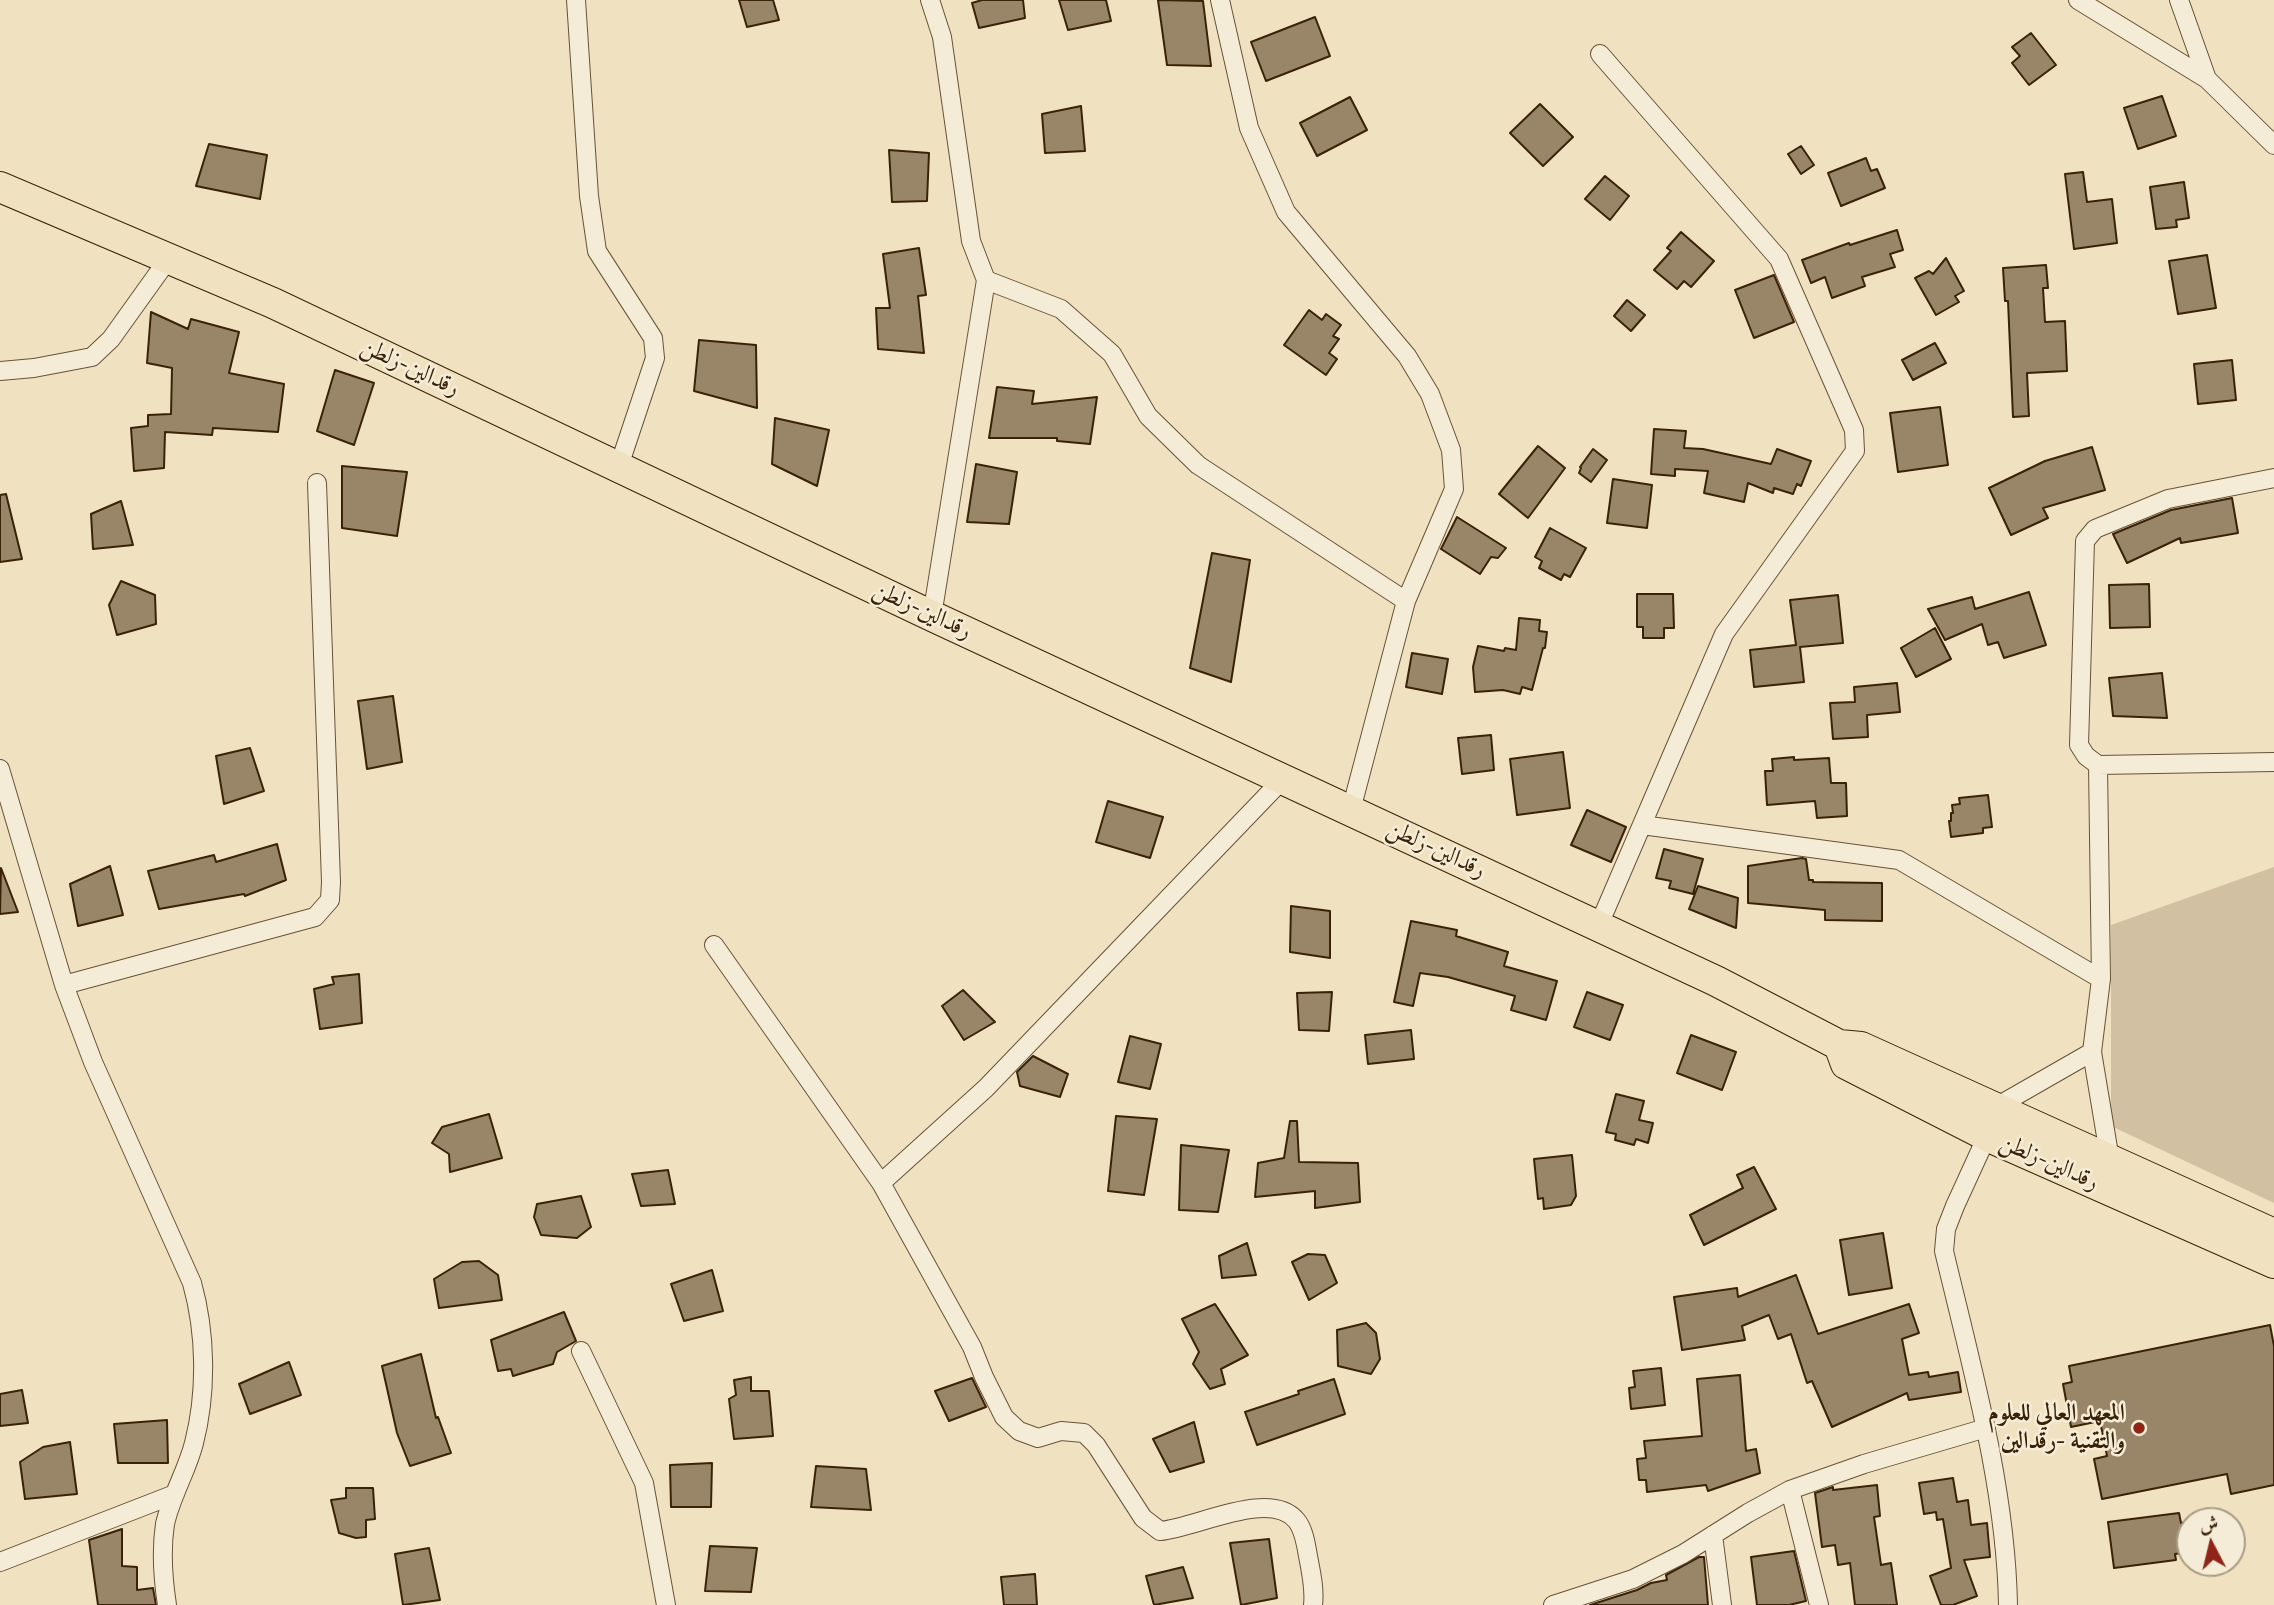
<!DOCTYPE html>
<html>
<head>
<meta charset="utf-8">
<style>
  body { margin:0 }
  #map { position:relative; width:2274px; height:1605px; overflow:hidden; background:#f0e2c1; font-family:"Gentium Book Plus",Amiri,serif }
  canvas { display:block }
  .north { position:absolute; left:2176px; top:1507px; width:70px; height:70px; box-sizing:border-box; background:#f5ecd7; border:2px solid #aa9b84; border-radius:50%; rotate:353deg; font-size:19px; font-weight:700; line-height:28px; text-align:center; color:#3a2208 }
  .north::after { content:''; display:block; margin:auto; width:24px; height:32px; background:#8f2418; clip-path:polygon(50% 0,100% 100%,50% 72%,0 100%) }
</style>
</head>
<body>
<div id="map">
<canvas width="2274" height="1605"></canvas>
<div class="north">ش</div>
</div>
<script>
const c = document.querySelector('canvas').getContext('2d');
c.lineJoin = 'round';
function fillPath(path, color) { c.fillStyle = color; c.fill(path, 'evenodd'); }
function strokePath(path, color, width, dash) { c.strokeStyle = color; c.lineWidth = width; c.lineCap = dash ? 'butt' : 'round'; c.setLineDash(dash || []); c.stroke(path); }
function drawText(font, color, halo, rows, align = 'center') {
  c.font = font + ' "Gentium Book Plus",Amiri,serif'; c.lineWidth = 5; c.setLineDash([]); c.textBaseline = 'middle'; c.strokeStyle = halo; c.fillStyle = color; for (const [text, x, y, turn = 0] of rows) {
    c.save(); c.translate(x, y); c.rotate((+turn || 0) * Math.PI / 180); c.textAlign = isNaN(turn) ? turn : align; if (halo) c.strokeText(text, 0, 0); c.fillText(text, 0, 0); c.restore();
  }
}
fillPath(new Path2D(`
  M2274,867V1203L2111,1126V925Z`), '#d1c1a2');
const building = new Path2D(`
  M739,0H773L779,20L747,27Z
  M982,0H1023L1025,18L979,28L972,3Z
  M1059,0H1106L1111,21L1068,30Z
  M1158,0L1203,1L1211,66L1167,65Z
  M1315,17L1330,56L1266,81L1251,42Z
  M2031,33L2056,65L2029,85L2012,63L2020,56L2012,47Z
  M2162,96L2176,136L2138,149L2124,108Z
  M1350,97L1367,130L1317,156L1300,123Z
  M1540,104L1573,137L1543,166L1510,133Z
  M1081,106L1085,151L1045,153L1042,114Z
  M209,144L267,155L260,199L196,186Z
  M1801,146L1814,165L1801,174L1788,154Z
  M889,150L929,153L927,201L892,202Z
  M1866,158L1871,171L1877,169L1885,188L1841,206L1828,173Z
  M2083,172L2087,202L2112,199L2117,243L2074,249L2065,174Z
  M1605,176L1629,196L1610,220L1585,199Z
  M2184,182L2189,218L2176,220L2177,227L2156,229L2150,187Z
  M1897,230L1903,250L1890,254L1895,267L1862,277L1865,286L1832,298L1825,277L1811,283L1802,260L1849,243L1850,245Z
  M1681,232L1714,261L1691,287L1684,281L1677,289L1654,270L1671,251L1667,248Z
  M919,248L926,295L918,296L924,353L878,349L876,308H890L883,254Z
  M2207,255L2216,308L2178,314L2169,261Z
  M1946,258L1964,291L1955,296L1959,302L1936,315L1915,278L1929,271L1933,274Z
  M2046,265L2048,288H2043L2045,322L2065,321L2067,371L2027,373L2029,416L2013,417L2008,301H2005L2003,268Z
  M1774,275L1794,322L1754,338L1735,290Z
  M1627,300L1645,315L1631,331L1614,316Z
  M1309,310L1322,320L1326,314L1341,325L1333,336L1339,339L1329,353L1337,359L1326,375L1284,345Z
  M151,312L188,329L191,319L239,332L229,373L284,384L278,432L213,428L212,435L165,432L164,468L134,471L131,428L148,426V415L171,414L172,368L147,363Z
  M699,340L756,345L757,408L694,391Z
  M1935,343L1946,363L1913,380L1902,360Z
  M2232,360L2236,400L2198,404L2194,364Z
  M335,370L374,383L354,445L317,431Z
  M997,387L1034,391L1032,404L1097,397L1090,444L1057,441V438H989Z
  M1940,407L1948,465L1898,472L1890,413Z
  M775,418L829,430L817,486L772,464Z
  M1654,429L1686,431L1684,448L1703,449L1771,464L1777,449L1811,461L1801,486L1797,484L1793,494L1774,488L1773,493L1748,483L1744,502L1704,493L1708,471L1675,469V476L1651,474Z
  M1538,446L1565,468L1528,518L1499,494Z
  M2092,447L2105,490L2043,508L2048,518L2011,535L1989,488L2045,461Z
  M1593,449L1607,460L1591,482L1579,473L1581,468L1580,467Z
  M976,464L1017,472L1009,524L967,522Z
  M342,466L407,472L397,536L342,528Z
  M1613,479L1652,485L1647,528L1607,523Z
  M6,494L22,559L0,562V495Z
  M2232,498L2238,533L2181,543L2180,538L2127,563L2113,534L2171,510Z
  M121,501L133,545L93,549L91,514Z
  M1457,517L1506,548L1498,558L1491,557L1480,574L1441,549Z
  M1550,528L1586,548L1570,577L1564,574L1561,580L1539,568L1542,561L1535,557Z
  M1212,553L1250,560L1231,682L1190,668Z
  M121,581L155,595L156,624L117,635L109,605Z
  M2149,584L2150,627L2110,628L2109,585Z
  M2029,592L2046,645L2004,658L1998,642L1988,645L1982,624L1945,640L1928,609L1972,597L1975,609Z
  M1637,594H1673L1674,628H1664V638H1643V627H1637Z
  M1838,595L1843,643L1800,647L1804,682L1754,687L1750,650L1796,645L1790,600Z
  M1519,618L1540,620L1539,631L1547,632L1545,648H1543L1532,690L1522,687L1520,694L1503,690L1475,692L1473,667L1478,646L1504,651L1505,648L1516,650Z
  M1935,628L1951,659L1916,677L1901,648Z
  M1412,653L1448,659L1442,694L1406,687Z
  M2162,673L2167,718L2113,716L2109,678Z
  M1897,683L1900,712L1867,715L1868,737L1833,739L1830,703L1855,702L1854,687Z
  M393,696L402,762L367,769L358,701Z
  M1491,735L1494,770L1462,774L1458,738Z
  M250,748L264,791L224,804L216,756Z
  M1563,752L1570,808L1517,815L1510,759Z
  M1794,757V760L1829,758L1831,783H1846L1847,816L1817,818L1815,801L1767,805L1765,771H1773L1772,759Z
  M1988,795L1992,827L1983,828V833L1951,837L1949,821H1951V813H1953L1952,805L1960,804L1959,798Z
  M1108,801L1163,817L1150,858L1096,842Z
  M1587,810L1626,827L1611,862L1571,845Z
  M277,844L286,880L245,896L244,894L159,909L148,871L214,855L216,862Z
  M1664,849L1703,859L1693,894L1669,888L1671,881L1656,878Z
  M1802,858L1806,859L1809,880H1813V882L1882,883V921L1825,920V910L1748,903V866Z
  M110,866L123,915L78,926L70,884Z
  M1,868L18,912L0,914Z
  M1698,886L1738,898L1736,928L1689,909Z
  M1291,906L1330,911V958L1290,952Z
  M1411,921L1457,930L1456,936L1508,952L1504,966L1557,981L1546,1020L1511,1010L1515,996L1448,977L1420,973L1413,1006L1394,1002Z
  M359,974L362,1023L320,1029L314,989L334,984L332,977Z
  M963,990L995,1022L964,1040L942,1006Z
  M1332,992L1329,1031L1299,1030L1297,993Z
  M1587,992L1623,1005L1610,1040L1574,1027Z
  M1411,1030L1414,1059L1368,1064L1365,1035Z
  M1691,1035L1736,1052L1722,1090L1677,1073Z
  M1130,1036L1161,1044L1150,1089L1118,1082Z
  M1033,1056L1068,1074L1060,1097L1020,1086L1017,1072Z
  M1616,1094L1644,1101L1639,1120L1653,1123L1648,1143L1636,1139L1634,1145L1615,1140L1616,1134L1606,1132Z
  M489,1114L502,1158L450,1172L449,1154L432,1143L442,1127Z
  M1116,1116L1157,1119L1144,1195L1108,1191Z
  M1290,1121H1297L1299,1162L1358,1163L1360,1202L1315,1208V1191L1255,1197L1258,1163L1284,1158Z
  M1181,1145L1229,1150L1218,1212L1179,1210Z
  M1572,1155L1576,1196L1571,1205L1544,1209L1543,1198L1538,1199L1534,1159Z
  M1754,1167L1776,1209L1704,1245L1690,1215L1743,1188L1737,1175Z
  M668,1170L675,1204L641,1206L632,1174Z
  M581,1196L591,1227L577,1238L541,1235L534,1217L537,1204Z
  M1883,1233L1892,1288L1849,1295L1840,1240Z
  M1247,1243L1256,1275L1222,1278L1219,1256Z
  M1308,1254L1325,1255L1337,1283L1309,1300L1292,1262Z
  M479,1261L498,1275L502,1300L439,1308L434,1279L462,1262Z
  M712,1270L723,1311L684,1321L671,1284Z
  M1796,1275L1818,1334L1909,1304L1919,1333L1902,1339L1909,1375L1928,1372L1929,1377L1958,1372L1961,1392L1909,1400L1907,1393L1832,1427L1812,1381L1807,1383L1791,1334L1778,1339L1769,1315L1742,1326L1745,1340L1682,1350L1674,1297L1737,1288L1738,1297Z
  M1215,1304L1248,1355L1221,1369L1225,1384L1210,1389L1193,1364L1199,1352L1182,1319Z
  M564,1312L576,1341L557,1352L553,1364L513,1376L511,1369L498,1371L491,1340Z
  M1366,1323L1376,1333L1380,1359L1371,1374L1338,1366L1337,1330Z
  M2270,1325L2274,1346V1485L2231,1494L2227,1474L2102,1499L2094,1459L2107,1456L2100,1421L2071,1427L2063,1384L2072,1382L2069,1366Z
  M421,1354L436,1418L438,1417L451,1453L410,1466L397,1433L382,1366Z
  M289,1362L301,1395L250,1414L239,1384Z
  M1661,1368L1665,1405L1631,1409L1629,1388L1635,1387L1633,1371Z
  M1740,1375L1746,1451L1756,1449L1760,1473L1708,1491L1706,1485L1647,1492L1646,1480H1639L1637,1459L1646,1458L1644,1441L1702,1436L1697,1379Z
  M751,1377V1391H769L773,1436L734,1439L729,1399L736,1395L734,1380Z
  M972,1378L986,1407L949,1421L935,1391Z
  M1334,1379L1345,1414L1257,1445L1245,1412L1299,1394L1298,1391Z
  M22,1390L28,1423L0,1426V1394Z
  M167,1420L168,1463H118L114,1424Z
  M1194,1422L1204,1462L1170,1472L1153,1439Z
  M70,1442L77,1494L25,1499L20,1462L43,1447Z
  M712,1463L711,1507H671L670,1465Z
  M816,1466L866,1469L871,1510L811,1507Z
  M1953,1478L1957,1502L1968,1500L1971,1525L1987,1523L1990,1557L1964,1560L1977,1596L1953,1605H1941L1930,1576L1951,1568L1943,1519L1937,1520L1936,1512L1924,1514L1919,1483Z
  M1877,1485L1880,1516L1874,1517L1881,1565L1891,1563L1897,1605H1855L1850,1563L1838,1565L1835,1545L1822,1547L1815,1493L1833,1487V1490Z
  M346,1488H373L375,1519L366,1520V1537L356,1538L339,1533L331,1500L346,1498Z
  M2179,1513L2181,1523L2190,1522V1552L2175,1554L2176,1560L2114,1568L2108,1522Z
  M122,1529V1566L137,1567V1590L153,1588L156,1605H98L89,1540Z
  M1269,1539L1277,1598L1241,1605L1230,1543Z
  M710,1546L757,1548L751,1592L705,1591Z
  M429,1548L440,1600L403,1605L395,1554Z
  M1794,1551L1806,1601L1789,1605H1757L1751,1557Z
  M1699,1557H1704L1708,1605H1590L1637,1590L1651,1583L1667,1580L1666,1575Z
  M1183,1567L1193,1598L1154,1605L1146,1576Z
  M1035,1574L1037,1605H1004L1001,1577Z`);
fillPath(building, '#998668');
strokePath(building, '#3a2208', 2);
const street = new Path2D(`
  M576,0L589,196L597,251L653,338L655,358L619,466
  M930,0L942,37L971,241L986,280L932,616
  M1220,0L1249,128L1286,212L1407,356L1430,394L1451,450L1454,489L1406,601L1351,810
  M2078,0L2207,79L2274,145
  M2179,0L2207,79
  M986,280L1061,309L1112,354L1148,416L1198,465L1406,601
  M0,371L34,368L92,357L111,339L169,258
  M2274,478L2168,499L2095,529L2085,541L2079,745L2086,756L2098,765L2274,762
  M2098,765L2101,979L2092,1052L2110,1160
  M0,769L64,985L93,1062L192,1283C206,1333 207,1392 194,1443C187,1471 171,1496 165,1524C161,1550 163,1579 167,1605
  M1642,825L1899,860L2101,979
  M1598,927L1724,634L1855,451L1854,430L1779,259L1600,54
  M714,945L881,1183L972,1347L984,1377L1004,1417L1019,1431L1038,1438L1061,1431L1084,1433L1096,1445L1143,1518L1160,1531C1196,1528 1269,1489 1296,1520C1304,1529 1306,1545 1308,1556C1311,1572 1315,1589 1313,1605
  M64,985L315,917L330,900L331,882L317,483
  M1996,1107L2092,1052
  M1987,1136L1955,1206L1946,1229L1944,1251C1971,1365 2006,1487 2008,1605
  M881,1183L986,1088L1283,779
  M581,1351L644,1483L666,1605
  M1790,1490L1819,1605
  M1713,1535L1722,1605
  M0,1562L175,1494
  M1553,1605L1633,1579L1683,1554L1748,1513L1790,1490L1864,1464L1986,1428`);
const primary = new Path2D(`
  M0,187L273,303L932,616L1716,981L1839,1045L1861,1047L2274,1234
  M1839,1045L1846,1064L1987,1136L2274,1263`);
strokePath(street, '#685236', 20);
strokePath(primary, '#3a2208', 32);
strokePath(street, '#f5ecd7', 18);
strokePath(primary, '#f0e2c1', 30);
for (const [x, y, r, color] of [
  [2139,1428,7,"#8f2418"]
]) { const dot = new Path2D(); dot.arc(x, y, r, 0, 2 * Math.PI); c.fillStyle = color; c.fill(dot); strokePath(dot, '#f5ecd7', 2.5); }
drawText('24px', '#3a2208', '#f5ecd7', [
  ["رقدالين-زلطن",410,368,25],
  ["رقدالين-زلطن",922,611,25],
  ["رقدالين-زلطن",1436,850,25],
  ["رقدالين-زلطن",2049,1163,24]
]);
drawText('bold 24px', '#3a2208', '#f5ecd7', [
  ["المعهد العالي للعلوم",2125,1414],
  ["والتقنية -رقدالين",2125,1442]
], 'right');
</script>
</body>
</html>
